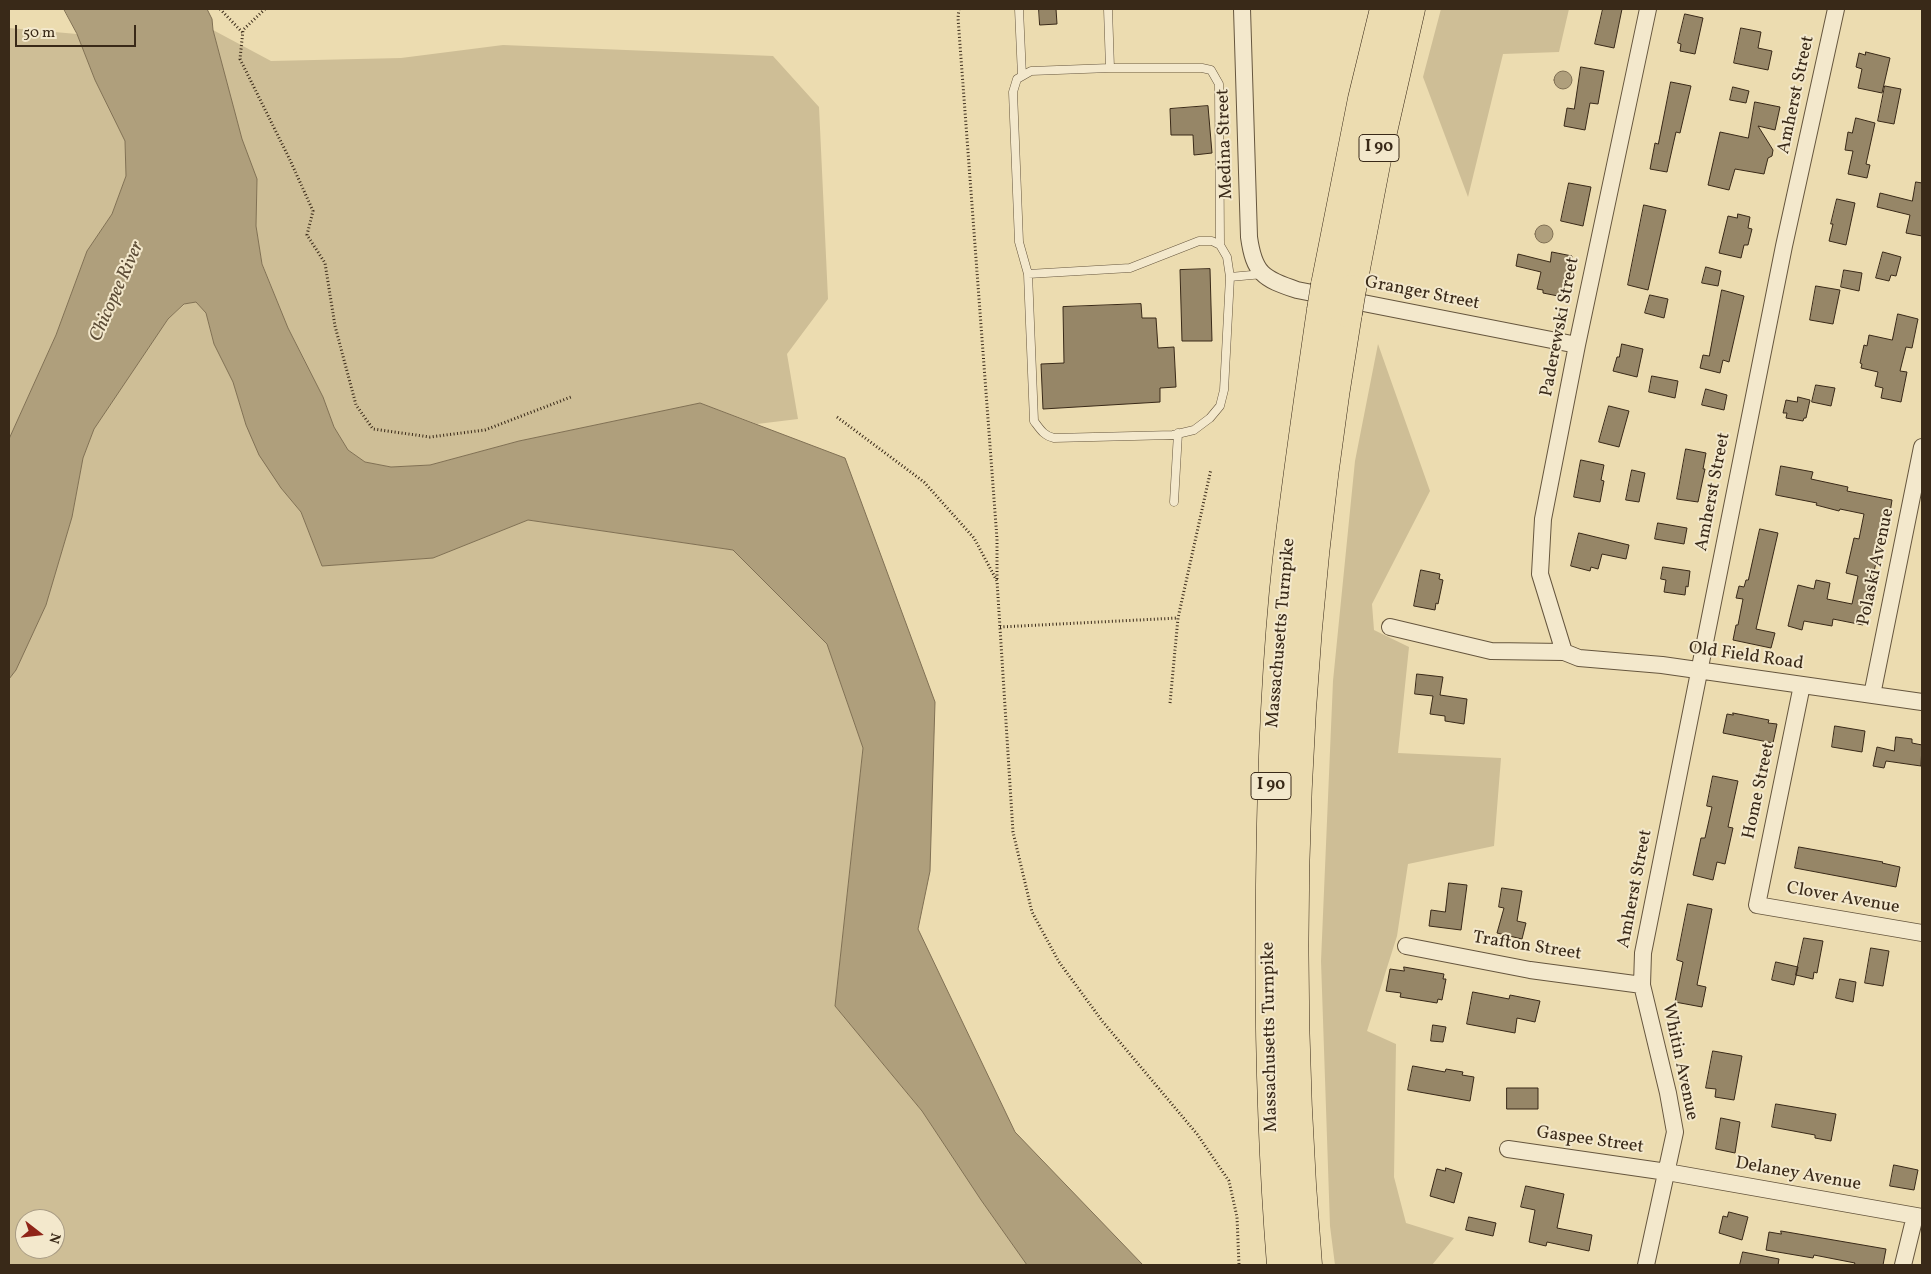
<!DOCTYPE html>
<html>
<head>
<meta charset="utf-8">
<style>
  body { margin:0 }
  #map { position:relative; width:1931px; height:1274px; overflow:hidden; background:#ecdcb0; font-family:Vollkorn,serif }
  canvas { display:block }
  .frame { position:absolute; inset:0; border:10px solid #392918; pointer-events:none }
  .north { position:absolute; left:15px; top:1209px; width:50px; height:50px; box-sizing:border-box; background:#f3e8cc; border:1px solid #a99c84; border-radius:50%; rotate:106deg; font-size:14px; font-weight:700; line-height:20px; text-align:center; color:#392918 }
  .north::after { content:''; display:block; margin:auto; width:18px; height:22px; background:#8f2418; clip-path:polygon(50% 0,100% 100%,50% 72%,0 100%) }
  .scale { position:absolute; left:15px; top:25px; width:121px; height:22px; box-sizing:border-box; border:2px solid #392918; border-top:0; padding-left:6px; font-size:15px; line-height:18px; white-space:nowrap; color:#392918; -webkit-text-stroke:4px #f3e8cc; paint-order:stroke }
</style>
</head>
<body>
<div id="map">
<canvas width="1931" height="1274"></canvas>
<div class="frame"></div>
<div class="north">N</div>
<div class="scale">50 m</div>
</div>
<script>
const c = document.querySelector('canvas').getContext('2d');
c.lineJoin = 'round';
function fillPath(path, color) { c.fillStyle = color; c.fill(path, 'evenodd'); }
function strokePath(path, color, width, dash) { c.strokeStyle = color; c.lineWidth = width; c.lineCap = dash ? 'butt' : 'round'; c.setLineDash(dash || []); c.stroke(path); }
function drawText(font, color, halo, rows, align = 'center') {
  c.font = font + ' Vollkorn,serif'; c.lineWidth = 4; c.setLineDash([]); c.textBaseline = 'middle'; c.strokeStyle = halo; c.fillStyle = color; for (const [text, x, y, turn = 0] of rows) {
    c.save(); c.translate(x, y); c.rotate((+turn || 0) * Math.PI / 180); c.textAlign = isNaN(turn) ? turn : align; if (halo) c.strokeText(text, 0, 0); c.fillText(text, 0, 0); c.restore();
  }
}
fillPath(new Path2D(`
  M1441,9H1569L1559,52L1503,54L1468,197L1423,77Z
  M9,28L77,34L95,80L125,141L126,176L112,214L87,251L56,335L9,439Z
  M213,30L271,61L401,58L503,45L773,56L819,107L828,299L787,354L798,419L757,424L700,403L519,441L430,465L391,467L365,462L348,450L334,427L323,397L288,328L262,263L256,226L257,179L242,139Z
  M196,302L206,313L214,344L233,382L246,425L281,488L301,512L322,566L433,558L528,520L733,550L827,644L863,748L835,1006L922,1111L981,1200L1027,1265H9V679L16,670L46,605L72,517L83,458L94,429L168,319L185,304ZM25,1219H55V1249H25Z
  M1378,344L1430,491L1372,604L1374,630L1409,647L1398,753L1501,758L1494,846L1408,864L1397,936L1367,1031L1396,1044L1394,1177L1406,1223L1454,1238L1432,1265H1335L1330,1226L1321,961L1333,681L1355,461Z`), '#cebe96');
const water = new Path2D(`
  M64,9H207L212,19L213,30L242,139L257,179L256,226L262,264L288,328L323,397L334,427L348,450L365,462L391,467L430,465L519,441L700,403L845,458L935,702L930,871L918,929L1015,1132L1143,1265H1027L981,1200L922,1111L835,1006L863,748L827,644L733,550L528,520L433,558L322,566L301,512L281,488L259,455L246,425L233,382L214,344L206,313L196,302L184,304L168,319L94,429L83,458L72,517L46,605L16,670L9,679V439L56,335L87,251L112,214L126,176L125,141L95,80L77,34Z
  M1554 80a9 9 0 1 1 18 0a9 9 0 1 1-18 0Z
  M1535 234a9 9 0 1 1 18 0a9 9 0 1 1-18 0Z`);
fillPath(water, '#af9f7c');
strokePath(water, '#807054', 1);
const building = new Path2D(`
  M1039,9H1056L1057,24L1040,25Z
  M1603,9H1622L1614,48L1595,44Z
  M1685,14L1703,18L1695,54L1680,51L1681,44L1678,43Z
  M1741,28L1761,32L1758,48L1772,51L1768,70L1734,63Z
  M1866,52L1890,58L1882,93L1858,88L1862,69L1856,67L1859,53L1865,55Z
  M1581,67L1604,71L1598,104L1590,103L1585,130L1564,126L1567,108L1574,109Z
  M1671,82L1691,86L1680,133L1676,132L1667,172L1650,169L1655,143L1658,144Z
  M1885,86L1901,89L1894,124L1878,121Z
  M1733,87L1749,91L1746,103L1730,100Z
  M1755,102L1780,107L1775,130L1758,126L1773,150L1772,156L1768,158L1764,174L1735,169L1729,190L1708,185L1720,132L1748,138Z
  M1208,106L1212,153L1194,155L1193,135H1171L1170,109Z
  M1856,118L1875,123L1866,164L1870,165L1867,178L1848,174L1853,151L1845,150L1848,132L1852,133Z
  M1916,182L1922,183V236L1906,233L1910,215L1877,207L1880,193L1912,201Z
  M1569,183L1591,187L1583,226L1561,221Z
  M1837,199L1855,203L1846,245L1829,241L1833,224H1831Z
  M1644,205L1666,210L1648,290L1628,285Z
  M1738,214L1750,217L1748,228L1752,229L1748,245H1744L1741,258L1719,253L1728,216L1737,218Z
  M1552,252L1572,256L1563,297L1543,293V290L1537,289L1541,272L1516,266L1518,254L1550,262Z
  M1883,252L1901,257L1896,276L1891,275L1889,281L1876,278Z
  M1706,267L1721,271L1718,286L1702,283Z
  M1210,269L1212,341H1182L1180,270Z
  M1844,270L1862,273L1859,291L1841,287Z
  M1816,286L1840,290L1833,324L1810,320Z
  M1722,290L1744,296L1729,362L1723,360L1720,373L1700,368L1703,355L1709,356Z
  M1650,295L1668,299L1664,318L1645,313Z
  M1141,304L1142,318H1156L1158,348L1174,347L1176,387L1160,388V402L1043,409L1041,364L1064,363L1063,307Z
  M1898,314L1918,319L1912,348L1906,347L1900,371L1907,372L1901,402L1881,398L1883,388L1875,386L1878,372L1861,368L1862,364L1860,363L1864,345L1867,346L1869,335L1892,340Z
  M1622,344L1643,349L1637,377L1613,371L1617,357H1619Z
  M1652,376L1678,381L1675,398L1649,392Z
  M1816,385L1835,388L1831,406L1812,402Z
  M1706,389L1727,395L1724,410L1702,405Z
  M1798,397L1810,400L1806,418H1804L1803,421L1786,418L1787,413H1783L1786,400L1797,402Z
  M1609,406L1629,411L1619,447L1599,442Z
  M1686,449L1706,453L1703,469H1705L1698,502L1677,499Z
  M1581,460L1604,465L1601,480L1604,481L1600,502L1574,497Z
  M1781,466L1813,472L1811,479L1848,487L1847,491L1892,500L1889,519L1882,518L1877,543H1880L1863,625L1833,619L1832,626L1804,621L1802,630L1788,626L1798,585L1814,589L1816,580L1830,583L1827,599L1852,604L1858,576L1846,573L1854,538L1859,539L1864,514L1840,509L1839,511L1816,505L1817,503L1776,495Z
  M1632,470L1645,473L1639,502L1626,500Z
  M1658,523L1687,528L1684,544L1655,539Z
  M1760,529L1778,533L1756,629L1775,633L1771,648L1733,640L1736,625H1738L1743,599L1736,598L1739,586L1744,587L1746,580H1748Z
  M1579,533L1629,545L1626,559L1602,554L1598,569L1591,567L1590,571L1571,566Z
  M1663,567L1690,571L1688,587L1686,586L1685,595L1664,592L1666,580L1661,579Z
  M1421,570L1440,574L1439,579L1443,580L1438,604L1436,603L1435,610L1414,606Z
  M1417,674L1443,677L1440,695L1467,699L1464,724L1445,721V716L1430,714L1433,696L1415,694Z
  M1733,713L1769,720L1768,723L1777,724L1773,743L1723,733L1727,714L1733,715Z
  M1835,726L1865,731L1862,752L1832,747Z
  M1896,737L1912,739V743L1922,745L1921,766L1886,761L1884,768L1873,766L1877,747L1894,751Z
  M1713,776L1738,781L1728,827L1733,828L1725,864L1717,862L1713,880L1693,875L1701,838H1705L1712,807L1707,806Z
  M1799,847L1883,862L1882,863L1900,867L1896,887L1795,868Z
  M1449,883L1467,885L1461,930L1429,926L1431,910L1445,912Z
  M1502,888L1522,891L1517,921L1526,923L1522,939L1497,933L1504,908L1499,907Z
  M1688,904L1712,909L1697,985L1706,987L1702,1007L1675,1002L1683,962L1677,960Z
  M1804,938L1823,941L1817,973L1814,972L1813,979L1796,975Z
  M1871,948L1889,951L1883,986L1865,983Z
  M1776,962L1798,967L1794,985L1772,980Z
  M1404,967L1444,974L1443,979H1446L1442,1000L1438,999L1437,1003L1400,997L1401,993L1386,991L1390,969L1404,971Z
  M1840,979L1856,982L1853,1002L1836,998Z
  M1473,992L1509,999L1510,995L1540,1001L1535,1022L1517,1018L1515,1033L1467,1024Z
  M1433,1025L1446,1027L1443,1042L1431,1041Z
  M1713,1051L1742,1056L1734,1100L1715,1097L1716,1089L1706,1088Z
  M1413,1066L1445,1072L1446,1069L1463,1072L1462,1075L1474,1077L1470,1101L1408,1090Z
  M1507,1088H1538V1109H1507Z
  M1776,1104L1836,1114L1831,1141L1815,1138V1135L1772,1127Z
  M1721,1118L1740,1122L1735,1153L1716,1149Z
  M1894,1165L1918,1170L1914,1190L1890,1186Z
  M1446,1168L1462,1173L1454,1203L1430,1196L1437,1169L1445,1171Z
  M1526,1186L1564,1194L1557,1228L1592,1235L1589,1251L1547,1242L1546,1246L1529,1242L1535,1210L1521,1207Z
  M1729,1212L1748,1217L1742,1240L1719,1233L1723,1216L1727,1217Z
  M1469,1217L1496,1223L1493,1236L1466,1230Z
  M1781,1231L1886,1249L1883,1265H1854L1855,1263L1814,1255L1813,1258L1766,1250L1769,1232L1781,1234Z
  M1743,1252L1779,1259L1778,1265H1740Z`);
fillPath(building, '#968667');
strokePath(building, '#392918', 1);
const service = new Path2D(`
  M1019,9L1022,76
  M1108,9L1110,68H1202L1211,70L1219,84L1220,245
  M1110,68L1031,71L1017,79L1013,92L1019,242L1028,274L1034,421C1040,429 1044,436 1054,438L1173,435L1194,430L1210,418L1220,406L1224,390L1230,277L1263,274
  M1028,274L1130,268L1199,241H1212L1220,245L1227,257L1230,277
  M1174,502L1178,433`);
const minor = new Path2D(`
  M1242,9L1249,237C1254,273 1263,279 1297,290L1577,345
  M1390,627L1491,651L1564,652L1579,658L1662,665L1922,702
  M1564,652L1540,574L1543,519L1577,345L1648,9
  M1802,685L1757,905L1922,933
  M1872,695L1922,447
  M1406,946L1530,970L1642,985
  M1508,1149L1667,1172L1922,1217
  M1646,1265L1675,1132L1668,1093L1642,985L1643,953L1784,246L1836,9
  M1903,1265L1915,1216`);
const motorway = new Path2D(`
  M1325,285L1362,99L1384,9
  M1352,289L1379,149L1411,9
  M1281,1265C1271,1139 1268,1012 1270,885C1271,776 1275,667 1287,558C1297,475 1309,392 1321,310
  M1308,1265C1281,949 1295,627 1348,313`);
strokePath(service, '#66563e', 9);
strokePath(minor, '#66563e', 18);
strokePath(motorway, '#392918', 29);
strokePath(new Path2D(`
  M220,9L243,33
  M265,9L243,30L240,59L290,160L313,211L307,235L325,263L335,326L356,405L373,429L430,437L485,430L571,397
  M959,9L958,18L997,539V579
  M837,417L924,482L974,538L997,581L1013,832L1032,912L1059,962L1103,1022L1197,1134L1229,1181L1237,1217L1239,1265
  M1000,627L1178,618
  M1170,703L1178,618L1211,469`), '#392918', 3, [1, 2.5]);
strokePath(service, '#f3e8cc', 8);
strokePath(minor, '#f3e8cc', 16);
strokePath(motorway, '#ecdcb0', 28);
const motorwayBridge = new Path2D(`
  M1321,310L1325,285
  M1348,313L1352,289`);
strokePath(motorwayBridge, '#392918', 29, []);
strokePath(motorwayBridge, '#ecdcb0', 28);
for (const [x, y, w] of [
  [1379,148,40],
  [1271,786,40]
]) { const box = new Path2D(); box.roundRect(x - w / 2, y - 13.5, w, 27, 4); c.fillStyle = '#f3e8cc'; c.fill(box); strokePath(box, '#392918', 1); }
drawText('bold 16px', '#392918', null, [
  ["I 90",1379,148],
  ["I 90",1271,786]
]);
drawText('18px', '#392918', '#f3e8cc', [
  ["Amherst Street",1797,95,-78],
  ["Medina Street",1226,144,-92],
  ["Granger Street",1422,294,11],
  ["Paderewski Street",1561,327,-79],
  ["Amherst Street",1714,492,-79],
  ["Polaski Avenue",1877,567,-78],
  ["Massachusetts Turnpike",1282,633,-85],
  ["Old Field Road",1746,657,8],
  ["Home Street",1760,791,-78],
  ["Amherst Street",1636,889,-79],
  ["Clover Avenue",1843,899,10],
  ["Trafton Street",1527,947,9],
  ["Massachusetts Turnpike",1271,1037,-91],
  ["Whitin Avenue",1679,1062,78],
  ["Gaspee Street",1590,1141,8],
  ["Delaney Avenue",1798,1175,10]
]);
drawText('italic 19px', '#5c4c36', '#f3e8cc', [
  ["Chicopee River",118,292,-66]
]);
</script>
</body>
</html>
